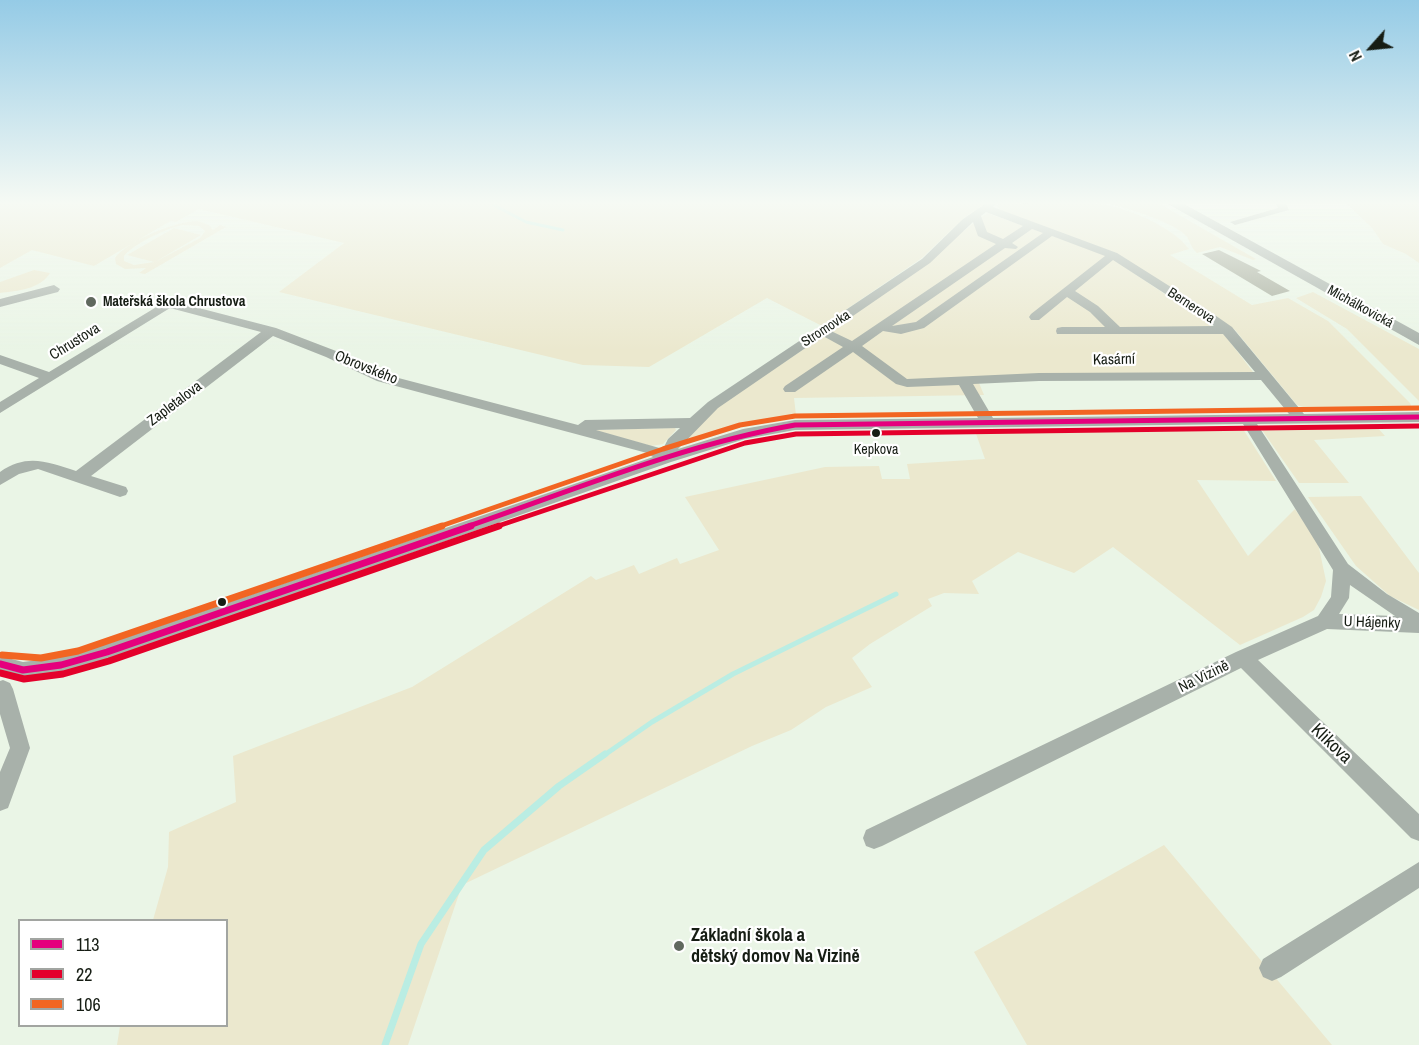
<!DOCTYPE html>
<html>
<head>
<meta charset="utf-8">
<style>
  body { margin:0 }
  #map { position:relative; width:1419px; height:1045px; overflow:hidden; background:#eaf5e6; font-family:"Archivo Narrow",sans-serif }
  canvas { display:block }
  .legend { position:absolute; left:18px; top:919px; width:210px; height:108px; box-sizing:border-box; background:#fff; border:2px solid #a2a5a1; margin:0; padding:8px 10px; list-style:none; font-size:18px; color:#161d14 }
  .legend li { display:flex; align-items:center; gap:12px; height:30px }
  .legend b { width:30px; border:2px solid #a2a5a1 }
  .north { position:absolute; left:1341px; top:18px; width:60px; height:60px; -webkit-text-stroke:4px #fff; paint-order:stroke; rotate:243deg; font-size:16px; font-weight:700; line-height:24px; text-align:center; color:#161d14 }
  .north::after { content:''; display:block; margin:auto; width:21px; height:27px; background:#161d14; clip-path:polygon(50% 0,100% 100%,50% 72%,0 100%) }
</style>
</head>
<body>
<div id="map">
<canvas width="1419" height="1045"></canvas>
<ul class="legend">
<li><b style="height:8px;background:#e5007d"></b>113</li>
<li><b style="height:8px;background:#e4002b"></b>22</li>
<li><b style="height:8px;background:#f26522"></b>106</li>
</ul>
<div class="north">N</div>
</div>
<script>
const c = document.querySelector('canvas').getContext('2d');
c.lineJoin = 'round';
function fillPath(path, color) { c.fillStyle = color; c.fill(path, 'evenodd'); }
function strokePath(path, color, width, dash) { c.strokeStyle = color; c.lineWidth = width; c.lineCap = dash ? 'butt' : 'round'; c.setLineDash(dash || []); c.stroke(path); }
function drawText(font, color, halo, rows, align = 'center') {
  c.font = font + ' "Archivo Narrow",sans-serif'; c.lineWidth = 4.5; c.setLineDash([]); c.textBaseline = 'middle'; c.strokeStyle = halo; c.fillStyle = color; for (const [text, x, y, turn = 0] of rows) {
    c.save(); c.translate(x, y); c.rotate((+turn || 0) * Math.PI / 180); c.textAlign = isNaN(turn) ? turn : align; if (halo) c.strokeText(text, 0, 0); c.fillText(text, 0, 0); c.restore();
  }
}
fillPath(new Path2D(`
  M0,204H985L965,217L922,258L822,326L767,298L649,367L583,365L279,292L344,243L199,209L176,222L171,221L162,226L94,266L32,250L0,268Z
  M999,204C1032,204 1068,200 1100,204C1127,207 1173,227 1189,249L1170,255L1252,305L1288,298L1328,321L1410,403L1412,408L1315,411L1297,405L1235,330L1116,253L1000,211L997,206Z
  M1111,204H1160L1256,259L1253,260L1220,247L1197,253C1191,248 1191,243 1187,237C1175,222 1130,210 1111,204Z
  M1347,204H1419V263L1406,254L1383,244L1372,228Z
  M987,213L1107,255L1224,334L1253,372L977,378L984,395L794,398L796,415L726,429L683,443L703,417L844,322Z
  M198,221L209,225L213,230L220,225L226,227L145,274L139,273L146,268L125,269L116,264L115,258C128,240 176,221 198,221ZM183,225L199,226L205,231L200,238L155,262L201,235L174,228L127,255L154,262L134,265L124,261V256C135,243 167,228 183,225Z
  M34,270L50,273C41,289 17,291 0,293V282Z
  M1313,292L1419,349V401L1347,329L1296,298Z
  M1238,427L1243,429L1276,481L1197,480L1248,556L1295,509L1318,543L1326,581L1321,597L1314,610L1303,617L1240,645L1113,547L1074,573L1018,552L972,581L979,594L944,593L928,599L932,606L870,644L852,658L872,687L826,707L791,730L752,746L462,885L408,1045H117L120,1026H226V920H153L168,867L169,832L236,802L233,756L412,687L591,576L596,580L634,565L639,574L677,558L680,564L719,550L685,497L825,467L879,466L882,479H910L907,464L985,459L975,431Z
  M1377,427L1385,436L1314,440L1349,483H1299L1262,430Z
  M675,428L676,430L663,444L651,446L594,430Z
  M1361,496L1419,573V610L1390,596L1356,566L1308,497Z
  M1164,845L1332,1045H1027L974,952Z`), '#ebe8ce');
strokePath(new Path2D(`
  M492,204L526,222L563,230`), '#baede3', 3);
strokePath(new Path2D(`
  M603,756L652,722L733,674L896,594`), '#baede3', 5);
strokePath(new Path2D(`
  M385,1045L421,944L484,850L559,786L605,754`), '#baede3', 7);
fillPath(new Path2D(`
  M1219,250L1261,271L1257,272L1290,291L1272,296L1202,254Z`), '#a6ac9c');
fillPath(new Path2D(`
  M985,204H996L993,207L1117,253L1209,311L1232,327L1304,414L1419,412V422L1257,424L1348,564L1387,594L1419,613V633L1327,629L1258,660L1419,814V841L1411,838L1241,668L882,846L874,849L866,846L863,838L866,830L1236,652L1318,616L1331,597L1333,570L1243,424L795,430L745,439L671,462L107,660L61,673L23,678L0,672V656L23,662L61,657L107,644L653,457L647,453L377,381L326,357L273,336L91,476L126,487L128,491L126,495L120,497L38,469L19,474L0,485V472C27,453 48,462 76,471L261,332L170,308L0,413V402L39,378L0,364V355L49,372L168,300L276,328L336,351L387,375L578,425L585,420L690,418L708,402L922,259L963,219ZM986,212L1023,226L1003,239L987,232L981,216ZM973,222L978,236L996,244L852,341L831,331L930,263ZM1032,229L1043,233L916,322L892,326L1005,248L1016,249L1018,247L1012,243ZM1052,236L1105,256L1031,314L1029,317L1031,320H1039L1067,297L1090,312L1105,327H1062L1057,328L1056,331L1057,334H1223L1255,372L1039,373L907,379L862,346L883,331L901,334L924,328ZM1113,260L1201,317L1214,326L1120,327L1098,306L1075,291ZM823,336L843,347L785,386L783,389L785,392H795L853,352L896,384L907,387L959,385L978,418L795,420L743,429L678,449L718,408ZM1261,380L1289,414L993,418L973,384L1039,381ZM680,428L668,439L663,449L596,430ZM1350,585L1395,616L1339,614L1349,598Z
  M1276,204H1286L1289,210L1235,225L1230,222L1278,208Z
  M54,285L60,289L58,292L0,307V299Z
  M3,680L10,683L13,689L30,748L8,808L0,811V772L10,748L0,714V681Z
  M1419,862V888L1281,977L1272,981L1263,977L1259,968L1263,959Z`), '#a8b1aa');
fillPath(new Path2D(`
  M1168,204H1184L1419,333V345Z`), '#a8b1aa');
strokePath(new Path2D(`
  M466,527C574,490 682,445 795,425L1419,417`), '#e5007d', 5);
strokePath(new Path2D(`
  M0,664L23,670L61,665L107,652L471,526`), '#e5007d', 7);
strokePath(new Path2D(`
  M495,527L745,443L796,434L1419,426`), '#e4002b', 5);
strokePath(new Path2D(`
  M0,673L24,679L63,674L109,661L499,526`), '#e4002b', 7);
strokePath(new Path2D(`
  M438,527L663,449L740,425L795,416L1419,408`), '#f26522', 5);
strokePath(new Path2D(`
  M2,655L41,658L78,651L442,526`), '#f26522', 7);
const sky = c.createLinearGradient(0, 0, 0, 350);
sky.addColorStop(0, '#95cbe6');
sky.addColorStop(0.58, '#f6faf4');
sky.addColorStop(1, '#f6faf400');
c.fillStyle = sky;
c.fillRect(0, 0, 1419, 350);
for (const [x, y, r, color] of [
  [91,302,6,"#60695e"],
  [876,433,5,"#161d14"],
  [222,602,5,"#161d14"],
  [679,946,6,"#60695e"]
]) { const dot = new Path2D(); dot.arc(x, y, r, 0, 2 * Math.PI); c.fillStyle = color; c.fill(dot); strokePath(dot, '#fff', 2); }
drawText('bold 14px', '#161d14', '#fff', [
  ["Mateřská škola Chrustova",103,302]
], 'left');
drawText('14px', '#161d14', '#fff', [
  ["Bernerova",1191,306,33],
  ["Michálkovická",1360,307,29],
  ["Stromovka",826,329,-33]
]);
drawText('14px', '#161d14', '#fff', [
  ["Kepkova",876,450]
]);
drawText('15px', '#161d14', '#fff', [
  ["Chrustova",75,342,-32],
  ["Kasární",1114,360,-1],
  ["Obrovského",366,368,22],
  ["Zapletalova",175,404,-37],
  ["U Hájenky",1372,623,2],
  ["Na Vizině",1204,677,-26]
]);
drawText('18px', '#161d14', '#fff', [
  ["Klikova",1331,744,44]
]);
drawText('bold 18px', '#161d14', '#fff', [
  ["Základní škola a",691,936],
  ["dětský domov Na Vizině",691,957]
], 'left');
</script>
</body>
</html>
